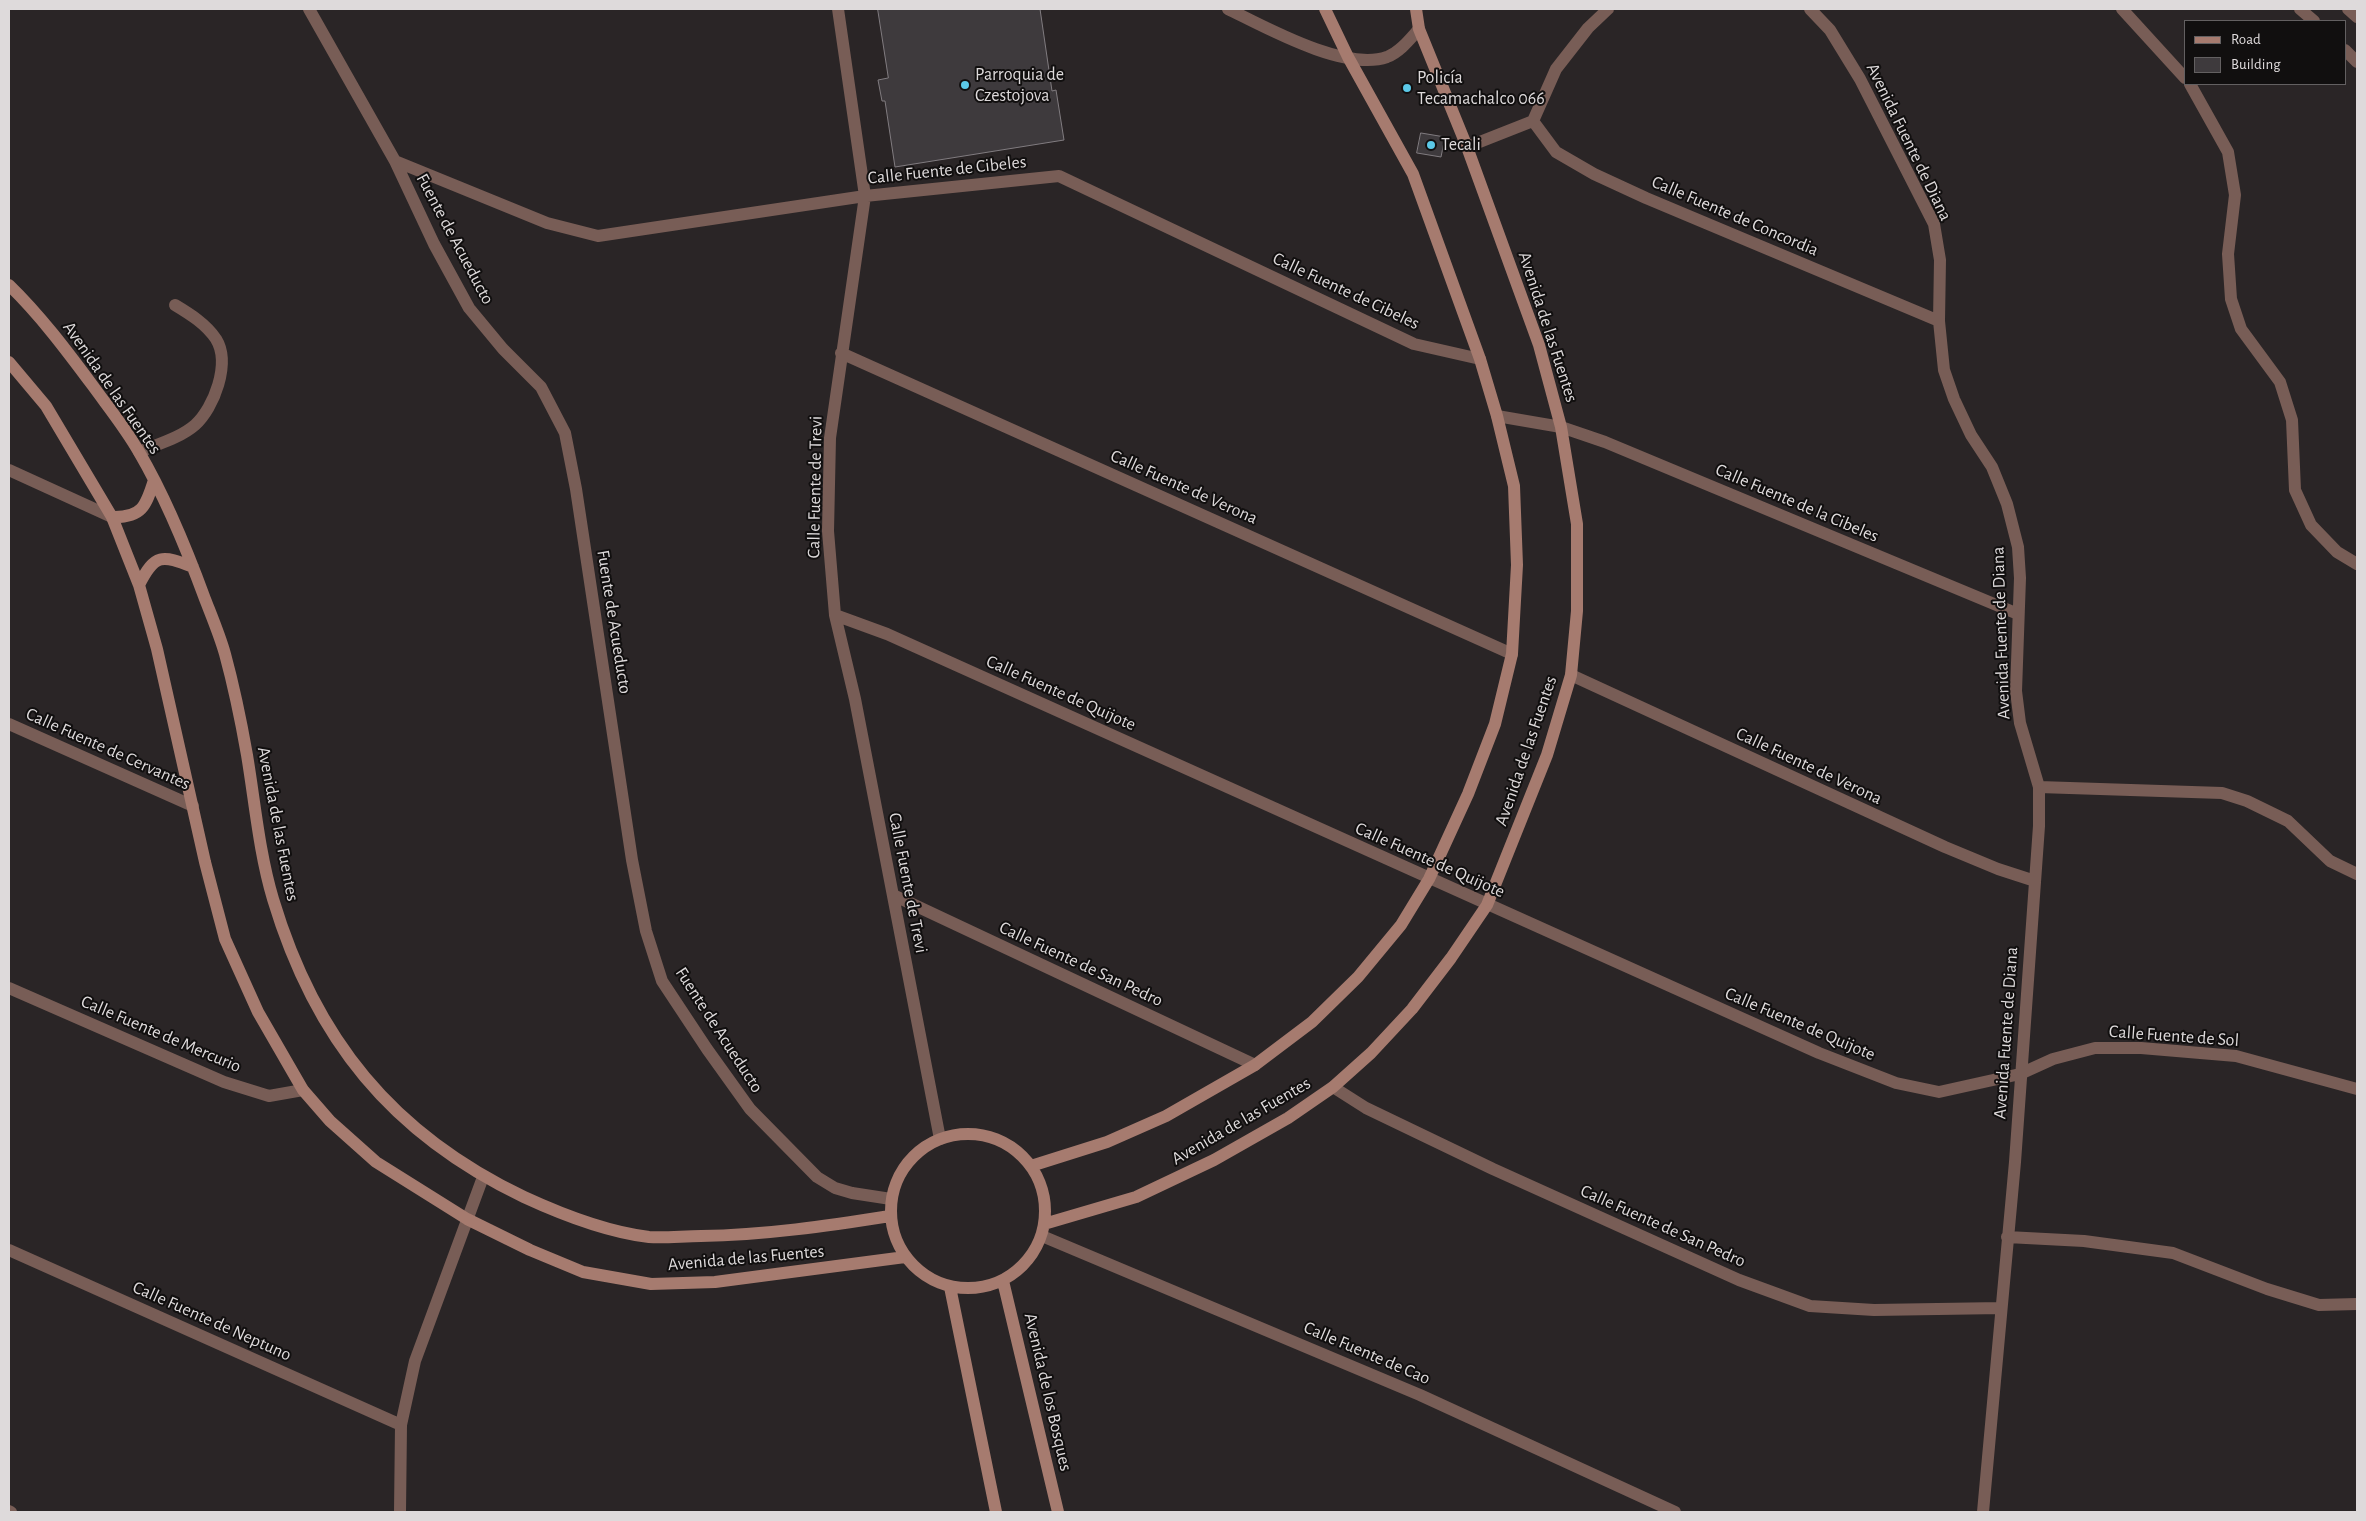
<!DOCTYPE html>
<html>
<head>
<meta charset="utf-8">
<style>
  body { margin:0 }
  #map { position:relative; width:2366px; height:1521px; overflow:hidden; background:#2a2526; font-family:"Alegreya Sans",sans-serif }
  canvas { display:block }
  .frame { position:absolute; inset:0; border:10px solid #dedadb; pointer-events:none }
  .legend { position:absolute; left:2184px; top:20px; width:162px; height:65px; box-sizing:border-box; background:#110f0f; border:1px solid #636061; margin:0; padding:6px 9px; list-style:none; font-size:15px; color:#dedadb }
  .legend li { display:flex; align-items:center; gap:10px; height:25px }
  .legend b { width:25px; border:1px solid #636061 }
</style>
</head>
<body>
<div id="map">
<canvas width="2366" height="1521"></canvas>
<div class="frame"></div>
<ul class="legend">
<li><b style="height:6px;background:#a67b6f"></b>Road</li>
<li><b style="height:14px;background:#3e3a3d"></b>Building</li>
</ul>
</div>
<script>
const c = document.querySelector('canvas').getContext('2d');
c.lineJoin = 'round';
function fillPath(path, color) { c.fillStyle = color; c.fill(path, 'evenodd'); }
function strokePath(path, color, width, dash) { c.strokeStyle = color; c.lineWidth = width; c.lineCap = dash ? 'butt' : 'round'; c.setLineDash(dash || []); c.stroke(path); }
function drawText(font, color, halo, rows, align = 'center') {
  c.font = font + ' "Alegreya Sans",sans-serif'; c.lineWidth = 4; c.setLineDash([]); c.textBaseline = 'middle'; c.strokeStyle = halo; c.fillStyle = color; for (const [text, x, y, turn = 0] of rows) {
    c.save(); c.translate(x, y); c.rotate((+turn || 0) * Math.PI / 180); c.textAlign = isNaN(turn) ? turn : align; if (halo) c.strokeText(text, 0, 0); c.fillText(text, 0, 0); c.restore();
  }
}
const building = new Path2D(`
  M878,9H1040L1052,91L1056,90L1064,140L895,167L885,101H882L878,80L888,78Z
  M1421,133L1445,137L1441,157L1417,153Z`);
fillPath(building, '#3e3a3d');
strokePath(building, '#817c80', 1);
strokePath(new Path2D(`
  M309,9L395,161L434,244L469,308L503,349L541,387L565,433L576,489L632,860L646,931L662,981L707,1049L750,1109L817,1177L835,1188L852,1193L891,1199
  M838,9L865,196L830,438L828,531L835,615L855,699L940,1139
  M1228,9C1265,27 1345,72 1387,57C1400,52 1410,39 1419,29
  M1810,9L1830,30L1860,79L1934,224L1940,260L1939,321L1944,370L1954,399L1971,435L1992,467L2007,504L2018,547L2020,578L2016,691L2020,723L2039,787V826L2015,1162L1983,1512
  M2122,9L2185,78
  M2190,84L2228,152L2235,195L2228,254L2231,299L2241,329L2280,382L2292,420L2295,490L2311,525L2337,552L2357,564
  M1533,121L1556,152L1594,174L1646,198L1939,321
  M1467,147L1533,121L1556,69L1588,28L1608,9
  M395,161L547,223L598,236L865,196L1059,176L1414,344L1480,359
  M841,353L1512,654
  M1497,416L1561,427L1605,442L2018,614
  M139,452C158,444 180,438 195,425C214,408 231,363 216,339C206,324 190,314 175,305
  M9,470L112,517
  M835,615L887,634L1819,1053L1896,1083L1939,1092L2020,1074L2053,1059L2095,1048H2141L2236,1056L2357,1089
  M1571,675L1945,847L1998,869L2035,881
  M9,724L193,806
  M2039,787L2222,793L2247,801L2288,821L2330,861L2357,874
  M893,895L1255,1065
  M9,988L224,1082L269,1096L303,1090
  M1333,1087L1366,1108L1493,1169L1739,1280L1810,1306L1874,1310L2001,1308
  M1042,1236L1420,1395L1675,1512
  M2007,1237L2084,1241L2173,1253L2267,1289L2319,1305L2357,1304
  M9,1250L401,1425
  M9,1511L11,1512
  M400,1512L401,1425L415,1361L483,1177`), '#785d56', 12);
strokePath(new Path2D(`
  M2300,9L2314,21
  M2348,9L2357,17
  M2345,50L2357,62`), '#785d56', 12);
strokePath(new Path2D(`
  M9,285C40,315 67,351 93,386C109,408 126,429 139,452C166,498 187,550 205,599C212,617 220,636 225,654C234,687 241,721 247,755C255,803 259,852 273,899C315,1039 392,1134 524,1197C563,1215 606,1232 649,1237C666,1238 684,1236 701,1236C765,1235 827,1226 890,1216
  M9,362L46,406L112,517L139,585L157,649L205,862L225,939L258,1012L303,1090L330,1121L376,1162L467,1219L530,1250L583,1272L651,1284L715,1282L905,1257
  M112,517C142,518 146,506 154,480
  M139,585C155,553 162,555 193,567
  M891 1211a77 77 0 1 1 154 0a77 77 0 1 1-154 0Z
  M1031,1166L1107,1142L1166,1116L1255,1065L1312,1022L1358,977L1401,925L1429,879L1468,794L1495,724L1512,654L1517,565L1514,486L1497,416L1480,359L1413,174L1348,57L1325,9
  M1044,1224L1136,1197L1214,1160L1288,1118L1333,1087L1371,1053L1412,1009L1451,958L1487,905L1547,755L1571,675L1577,611V524L1561,427L1539,345L1467,147L1419,29L1416,9
  M1003,1281L1058,1512
  M950,1287L996,1512`), '#a67b6f', 12);
for (const [x, y, r, color] of [
  [965,85,5,"#5bc8e7"],
  [1407,88,5,"#5bc8e7"],
  [1431,145,5,"#5bc8e7"]
]) { const dot = new Path2D(); dot.arc(x, y, r, 0, 2 * Math.PI); c.fillStyle = color; c.fill(dot); strokePath(dot, '#110f0f', 2); }
drawText('18px', '#dedadb', '#110f0f', [
  ["Parroquia de",975,75],
  ["Czestojova",975,96],
  ["Policía",1417,78],
  ["Tecamachalco 066",1417,99],
  ["Tecali",1441,145]
], 'left');
drawText('18px', '#dedadb', '#110f0f', [
  ["Avenida Fuente de Diana",1909,142,64],
  ["Calle Fuente de Cibeles",947,170,-6],
  ["Calle Fuente de Concordia",1735,216,23],
  ["Fuente de Acueducto",455,239,62],
  ["Calle Fuente de Cibeles",1346,291,25],
  ["Avenida de las Fuentes",1548,327,72],
  ["Avenida de las Fuentes",112,388,55],
  ["Calle Fuente de Trevi",815,487,-89],
  ["Calle Fuente de Verona",1184,487,24],
  ["Calle Fuente de la Cibeles",1797,503,23],
  ["Fuente de Acueducto",614,622,81],
  ["Avenida Fuente de Diana",2001,633,-92],
  ["Calle Fuente de Quijote",1061,693,24],
  ["Calle Fuente de Cervantes",108,749,24],
  ["Avenida de las Fuentes",1526,751,-71],
  ["Calle Fuente de Verona",1809,766,25],
  ["Avenida de las Fuentes",278,824,79],
  ["Calle Fuente de Quijote",1430,860,24],
  ["Calle Fuente de Trevi",908,883,79],
  ["Calle Fuente de San Pedro",1081,964,25],
  ["Calle Fuente de Quijote",1800,1024,23],
  ["Fuente de Acueducto",719,1030,57],
  ["Avenida Fuente de Diana",2006,1033,-86],
  ["Calle Fuente de Mercurio",161,1034,23],
  ["Calle Fuente de Sol",2174,1036,4],
  ["Avenida de las Fuentes",1241,1121,-30],
  ["Calle Fuente de San Pedro",1663,1226,24],
  ["Avenida de las Fuentes",746,1258,-5],
  ["Calle Fuente de Neptuno",212,1321,24],
  ["Calle Fuente de Cao",1367,1353,23],
  ["Avenida de los Bosques",1048,1392,77]
]);
</script>
</body>
</html>
